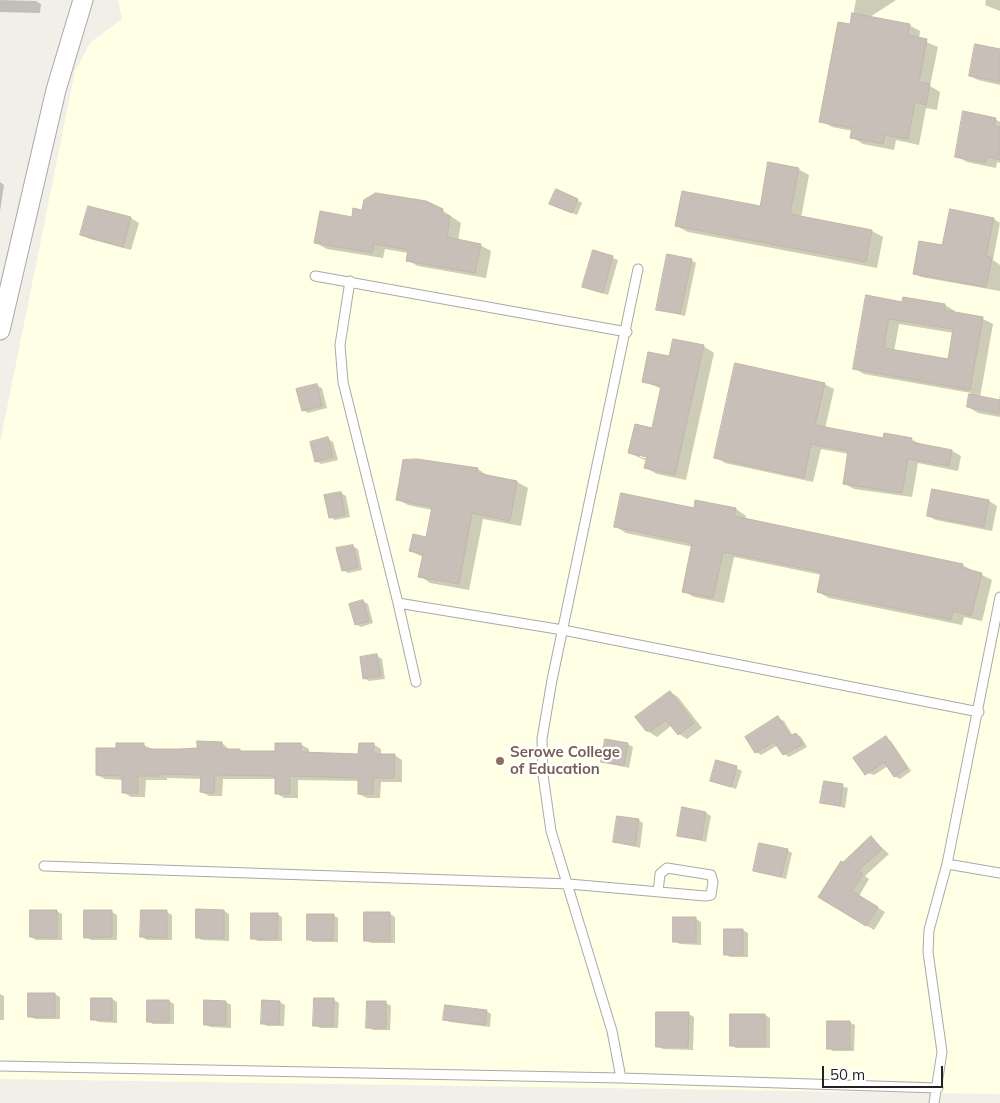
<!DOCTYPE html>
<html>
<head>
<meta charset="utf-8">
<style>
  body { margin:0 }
  #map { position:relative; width:1000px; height:1103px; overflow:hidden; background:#f2efe9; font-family:Mulish,sans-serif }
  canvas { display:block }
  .scale { position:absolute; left:822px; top:1066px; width:121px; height:22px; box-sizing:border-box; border:2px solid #222; border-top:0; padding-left:6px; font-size:15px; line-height:18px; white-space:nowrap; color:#222; -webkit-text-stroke:4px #fff; paint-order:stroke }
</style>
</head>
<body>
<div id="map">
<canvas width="1000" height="1103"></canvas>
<div class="scale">50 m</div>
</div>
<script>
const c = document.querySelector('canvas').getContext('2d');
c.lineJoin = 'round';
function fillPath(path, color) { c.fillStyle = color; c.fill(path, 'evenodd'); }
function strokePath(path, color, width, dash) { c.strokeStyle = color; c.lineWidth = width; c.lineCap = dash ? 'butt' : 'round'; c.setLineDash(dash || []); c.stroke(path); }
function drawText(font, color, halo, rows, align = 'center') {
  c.font = font + ' Mulish,sans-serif'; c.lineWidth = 4.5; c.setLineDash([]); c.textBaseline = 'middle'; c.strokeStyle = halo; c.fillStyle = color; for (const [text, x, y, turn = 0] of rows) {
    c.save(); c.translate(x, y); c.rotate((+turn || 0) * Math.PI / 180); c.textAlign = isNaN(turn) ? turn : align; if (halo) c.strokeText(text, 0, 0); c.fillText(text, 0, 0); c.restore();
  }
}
fillPath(new Path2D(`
  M118,0H1000V1094L0,1079V443L75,71L91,42L122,19Z`), '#ffffe5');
fillPath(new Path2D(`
  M0,0L36,1L41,4L40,13L0,12Z
  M856,0H896L870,17L909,25L920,31L919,39L938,47L930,86L940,92L937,110L926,108L919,145L896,140L894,150L863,144L852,137L853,131L832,127L821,121L851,26Z
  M986,0H1000V11L985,5Z
  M1000,51V85L978,80L970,76Z
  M995,119L1000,122V163L997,162L996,168L967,162L956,156Z
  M798,169L809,175L801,218L872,231L883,237L877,268L688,232L677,226L761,207Z
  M0,182L4,185L0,211Z
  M577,200L582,203L577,215L556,206Z
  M89,207L131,218L139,223L131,250L90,239L81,234Z
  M442,210L461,223L458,241L480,245L491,251L486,278L418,266L407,260L408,253L385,249L383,258L327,249L316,243L363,211Z
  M994,219L1000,223L993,260L1000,265V291L921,277L914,273L943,247Z
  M594,251L618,260L608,295L584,287Z
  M691,260L696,263L685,316L658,309Z
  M867,297L903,303L945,305L955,311L954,314L983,319L993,324L980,397L999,401L1000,394V417L978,413L968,407L971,393L864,374L854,368ZM899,324L954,333L949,361L894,351Z
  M703,346L714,353L686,480L657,474L646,468L647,461L629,453L653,429L662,389L643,381L670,358ZM640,455L653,458V460L640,457Z
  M824,384L834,389L825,429L884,440L911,439L920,444L952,451L961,456L958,471L918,463L912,497L854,489L844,483L849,454L821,449L813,482L725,463L715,457Z
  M316,385L322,388L327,408L308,413L303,410Z
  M328,439L333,442L338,460L321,464L316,461Z
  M404,461L443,463L478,469L488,476L517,482L528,488L521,526L483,519L469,590L430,583L420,576L423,557L410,551L427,538L432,510L408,505L397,499Z
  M933,490L989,501L997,506L992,531L936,520L928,516Z
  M341,493L346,496L350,517L335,520L330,517Z
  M695,509H736L746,516L745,520L962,565L992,580L982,621L964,617L962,625L829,598L818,592L822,575L734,557L724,603L694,597L683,591L693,547L626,533L615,526Z
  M352,546L358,549L362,570L348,573L343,570Z
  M363,601L368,604L373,623L361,627L356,624Z
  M377,656L382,659L385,679L369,681L364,678Z
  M670,692L678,697L702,728L687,739L679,734L672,725L657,737L649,732L637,717Z
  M778,718L784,721L793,736L796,734L801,737L807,747L789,757L784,754L778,745L761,755L756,752L747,737Z
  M886,738L891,741L911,771L900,779L894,776L888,766L874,775L864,772Z
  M198,743H222L230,750L243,753H276L300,744L309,749V754L360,755L373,744L381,749V755H394L402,760V782H381L380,798H367L359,794V781L298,780V798H284L276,793V779H223L222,796H209L201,792L202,779L167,778V780H146L145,797H131L123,792V780L105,779L97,775L117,750L144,745L152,749H198Z
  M628,744L633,747L629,768L602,761Z
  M736,768L742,771L736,789L711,780Z
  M825,782L848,788L845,808L821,802Z
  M706,813L711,816L706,842L678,835Z
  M638,820L643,823L640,848L614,841Z
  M871,838L889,854L865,876L869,879L859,896L885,912L874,930L820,897L843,863Z
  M787,850L792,853L786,879L754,870Z
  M56,911L62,914V940H36L31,937Z
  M85,911L112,912L117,915V940H91L86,937Z
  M224,911L229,914V941L202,940L197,937Z
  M167,912L172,915V940H147L142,937Z
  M277,914L282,917V941H258L252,938Z
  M390,914L395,917V943H371L365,940Z
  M333,915L338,918V942H313L308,939Z
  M696,919L701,922V945L680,944L674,941Z
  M725,930H743L748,933V957H730L725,954Z
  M0,994L4,996V1020H0Z
  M55,994L60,997V1019H35L29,1016Z
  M112,999L117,1002V1023L98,1022L93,1019Z
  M334,1000L339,1003L338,1028H320L315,1025Z
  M169,1001L174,1004V1024H153L148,1021Z
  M226,1002L231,1005V1028L210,1027L205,1024Z
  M279,1002L285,1005L284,1026H267L262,1023Z
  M386,1003L391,1006L390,1030H373L368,1027Z
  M486,1011L491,1014L490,1027L450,1022L444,1019Z
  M688,1014L694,1017L693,1050L663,1049L657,1046Z
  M731,1015H765L770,1018V1048H736L731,1045Z
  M849,1022L855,1025L854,1051H833L828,1048Z`), '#0003');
const building = new Path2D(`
  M852,13L910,24L908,35L927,39L919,82L930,84L926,105L915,102L908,139L885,135L883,144L850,138L852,128L819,122L838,22L850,24Z
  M975,44L1000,49V82L969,76Z
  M963,111L996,118L994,126L1000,127V160L987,157L985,163L955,157Z
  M768,162L799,168L790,214L872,230L866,262L675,226L682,191L760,206Z
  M556,189L578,199L572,213L549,204Z
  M376,193L426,201L443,209L442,215L450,216L447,237L481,244L475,273L406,261L408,250L374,244L372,253L314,243L320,211L352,217L353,208L362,210L364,200Z
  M88,206L131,217L123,247L80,235Z
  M950,209L994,218L986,256L992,258L986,287L913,274L919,241L942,245Z
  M593,250L613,256L603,293L582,287Z
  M667,254L692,259L680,314L656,310Z
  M866,295L902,302L903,297L945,304L944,310L983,317L970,390L853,369ZM889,319L953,329L948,359L884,348Z
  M673,339L704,345L675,475L644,468L647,457L628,453L635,424L652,428L661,386L642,382L648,352L669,356Z
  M735,363L825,383L815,425L883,438L884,433L912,438L911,442L952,450L949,466L908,459L902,493L843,484L848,451L811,444L804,478L714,458Z
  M317,384L322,406L302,411L296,389Z
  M969,394L1000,400V414L967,407Z
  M328,437L333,457L315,462L310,442Z
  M417,459L478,468L477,473L517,481L510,521L472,513L459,584L418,577L423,554L409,551L413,534L426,537L432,507L396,500L403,460Z
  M932,489L989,500L984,527L927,516Z
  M341,492L345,515L329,518L324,495Z
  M621,493L694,508L695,500L736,508L734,516L963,564L962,568L982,573L971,616L953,611L951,620L817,592L821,572L723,552L713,598L682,592L692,543L614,527Z
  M353,545L358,567L342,571L336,548Z
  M363,600L369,621L355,625L349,604Z
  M377,654L381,676L363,679L360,657Z
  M670,691L694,723L678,735L666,720L651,731H646L635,717Z
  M778,716L790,736L796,733L803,744L783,755L774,742L755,753L745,737Z
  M886,736L907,768L894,777L884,762L865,775L853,758Z
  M605,739L628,743L624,766L601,762Z
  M197,741L222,742V749H240V751H275V743H301V752L358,754L359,743H374L373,754H395L394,778H373V794H358V778L290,776V794H275V776L215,775L214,793L200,792L201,775L160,774V776H138V793H122V776L96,775V748H116V743H144V749H180L197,748Z
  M716,760L737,766L731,787L710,781Z
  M824,781L843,784L840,806L820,803Z
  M682,807L706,812L701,840L677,836Z
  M617,816L639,819L635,846L613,842Z
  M871,836L882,849L858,871L863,874L852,891L878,907L866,926L818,897L841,861L843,862Z
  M759,843L788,849L781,877L753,871Z
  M196,909L224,910V938H196Z
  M30,910H57V938L30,937Z
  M84,910H112V937L84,938Z
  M141,910H167V938L140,937Z
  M364,912H390V941H364Z
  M251,913H278L277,939H251Z
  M307,914H334L333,940H307Z
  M673,917H696V942H673Z
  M724,929H743V955H724Z
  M28,993H55V1017H28Z
  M91,998H112V1020H91Z
  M314,998H334L333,1026H313Z
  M147,1000H169V1022H147Z
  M204,1000L226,1001V1025H204Z
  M262,1000L280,1001L279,1024H261Z
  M367,1001H386V1028H366Z
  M445,1005L487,1010L485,1025L443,1020Z
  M656,1012H689L688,1047H656Z
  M730,1014H765V1046H730Z
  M827,1021H850V1049H827Z`);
fillPath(building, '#c7bfb8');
strokePath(building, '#c4b6ab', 1);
const lane = new Path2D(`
  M315,276L627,332
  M350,281L340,345L343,382L398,603L563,630L979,712
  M398,603L416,682
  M947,864L1000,873
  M44,866L569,884L705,896L711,895L713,882L711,875L667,868L660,874L658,892
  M0,1066L621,1078L938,1088
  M621,1078L612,1031L551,831L543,775L542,739L552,680L638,269
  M934,1103L942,1052L928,952L929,930L947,864L1000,597`);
const street = new Path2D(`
  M0,330L56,90L83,0`);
strokePath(lane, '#a9a9a9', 11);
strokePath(street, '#a9a9a9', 21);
strokePath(lane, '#fff', 9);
strokePath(street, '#fff', 19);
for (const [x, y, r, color] of [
  [500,761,5,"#8d6e63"]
]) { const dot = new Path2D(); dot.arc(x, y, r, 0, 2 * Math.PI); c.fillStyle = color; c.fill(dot); strokePath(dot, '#fff', 2); }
drawText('bold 15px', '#785e54', '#fff', [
  ["Serowe College",510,752],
  ["of Education",510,769]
], 'left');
</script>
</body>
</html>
